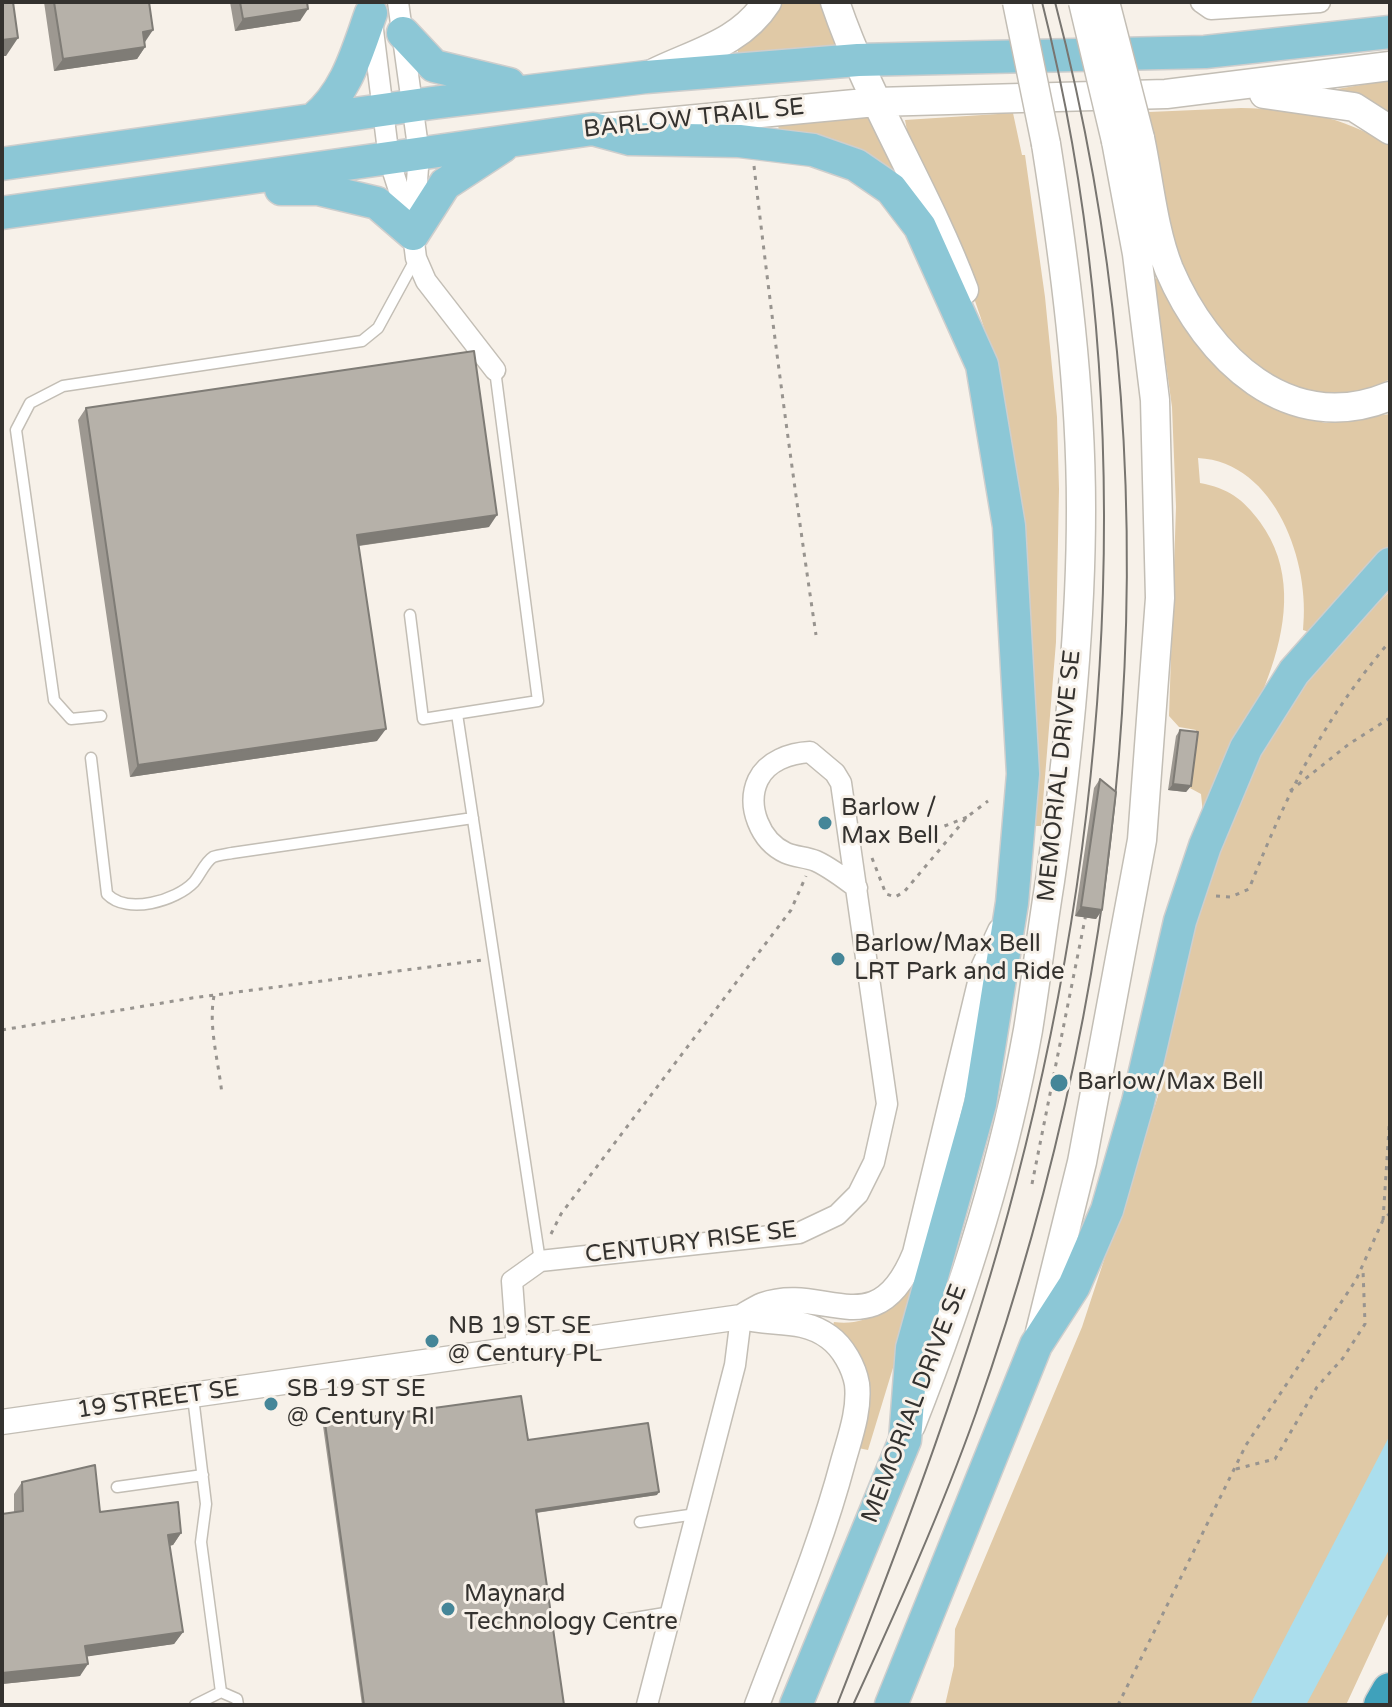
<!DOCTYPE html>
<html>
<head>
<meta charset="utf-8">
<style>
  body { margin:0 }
  #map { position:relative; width:1392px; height:1707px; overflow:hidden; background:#f7f1e9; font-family:"Varela Round",sans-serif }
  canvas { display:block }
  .frame { position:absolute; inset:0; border:4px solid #34322f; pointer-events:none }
</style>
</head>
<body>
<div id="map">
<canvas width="1392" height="1707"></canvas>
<div class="frame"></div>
</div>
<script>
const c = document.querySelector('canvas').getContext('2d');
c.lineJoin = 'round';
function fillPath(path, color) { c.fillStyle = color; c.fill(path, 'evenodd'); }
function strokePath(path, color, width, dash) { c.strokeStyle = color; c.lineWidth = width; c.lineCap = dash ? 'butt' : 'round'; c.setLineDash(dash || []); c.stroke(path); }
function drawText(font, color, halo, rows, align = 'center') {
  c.font = font + ' "Varela Round",sans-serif'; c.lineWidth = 6; c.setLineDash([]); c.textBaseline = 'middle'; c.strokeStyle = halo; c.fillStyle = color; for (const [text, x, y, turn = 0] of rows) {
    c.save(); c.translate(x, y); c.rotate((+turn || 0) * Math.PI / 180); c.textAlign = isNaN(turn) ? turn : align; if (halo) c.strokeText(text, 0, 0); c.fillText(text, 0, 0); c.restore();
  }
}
fillPath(new Path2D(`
  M782,2H823L837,46L740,57L737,49L769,21Z
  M1390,80V122L1336,98L1337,89Z
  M1241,108C1297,109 1342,115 1390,146V379C1362,395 1328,403 1296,393C1259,381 1207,319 1190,285C1164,232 1161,168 1149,112Z
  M1013,113L1022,155H1025L1045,297L1057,417L1059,489L1056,642L1041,826H1032L1004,400C983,307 947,228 909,141L905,120Z
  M869,115L897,165L890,171L779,133L778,123Z
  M1163,277L1257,398L1294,416L1326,423L1390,414V550L1312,633L1303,630C1311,564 1276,462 1198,458L1200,483C1228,488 1243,499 1260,522C1325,611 1243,729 1203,814L1201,794L1188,787L1196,730L1179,727L1169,716L1176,507L1172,407L1154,279Z
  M1390,591V1610L1346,1705H945L954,1666L955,1629L1082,1327L1158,1096L1159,1045L1211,866L1255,761L1299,692L1353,627Z
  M912,1287L917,1289L868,1450L858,1448L863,1424L832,1328L834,1322C866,1327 891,1307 912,1287Z`), '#e0c9a6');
fillPath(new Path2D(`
  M1390,1435V1548L1306,1705H1250Z`), '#abdeed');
const service = new Path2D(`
  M410,615L423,719L538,701L495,370
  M457,714L540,1261
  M101,716L71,719L54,700L16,430L30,403L63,386L362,341L378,328L415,260
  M91,758L107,894C127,915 176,901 194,882C200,875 205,862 213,857C218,855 227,854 232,853L473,818
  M193,1397L206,1504L201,1542L221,1692L195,1705
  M117,1487L203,1475
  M640,1522L696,1514
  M622,1620L671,1612
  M221,1692L237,1699L238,1705`);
const minor = new Path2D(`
  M398,2L419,154L414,222
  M1201,2L1211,9L1320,2
  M372,22L389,159L413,234L416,258L426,281L495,370
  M517,1349L512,1281L540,1261L799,1233L837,1215L858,1194L874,1162L887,1104L841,783L835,773L810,752C790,753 767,761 758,780C746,806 760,841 786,853C795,857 806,857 816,861C831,868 844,878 857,888
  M647,1705L735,1365L741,1317`);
const tertiary = new Path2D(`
  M741,1317C772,1325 802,1317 829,1337C843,1347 854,1367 857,1384C860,1410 850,1437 843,1462C821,1545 787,1625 757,1705
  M2,1422L741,1317C748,1313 756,1308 763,1305C824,1283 876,1349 915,1253L984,966L1000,931`);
const secondary = new Path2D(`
  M835,2C869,102 927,191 964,290
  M652,74C694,53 740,44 767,2
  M1264,94L1354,107L1390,130
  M602,128L876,102L1166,94L1390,66
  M1140,138C1149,180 1153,229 1169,269C1207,358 1289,438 1390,396
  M1040,1332L1082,1162L1142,840L1160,598L1155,400L1137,254L1116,141
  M911,1425C961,1299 1004,1164 1028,1030C1036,980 1042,930 1050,881C1068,758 1081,633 1081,509C1081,387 1065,264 1046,144`);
const primary = new Path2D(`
  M403,33L434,66L509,84
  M314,119C347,92 357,52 371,13
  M2,164L432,103L646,77L858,60L1205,52L1390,32
  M281,189H318L377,203L413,234L445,184L503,146
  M2,213L593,129L630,139L739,141L813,150L856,165L891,189L920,227L982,365L1009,526L1023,774L1012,903L980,1104L912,1348L905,1440L796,1705
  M891,1705L1036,1345L1074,1286L1107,1210L1138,1102L1180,921L1205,846L1246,748L1294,672L1390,564`);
const motorway = new Path2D(`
  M1382,1705L1390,1691`);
strokePath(service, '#c3beb5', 13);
strokePath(minor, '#c3beb5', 23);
strokePath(tertiary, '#c3beb5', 27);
strokePath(secondary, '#c3beb5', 31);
strokePath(primary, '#cececd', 35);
strokePath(motorway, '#cececd', 39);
strokePath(new Path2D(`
  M754,166C772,323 793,479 816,635
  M1290,791L1349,744L1390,718
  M867,840L912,839L967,817
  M872,858L886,894L895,897L904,892L967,817L988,801
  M1216,896L1231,897L1249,889C1288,791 1321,723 1390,641
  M214,996C208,1027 219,1063 222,1095
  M2,1030L192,998L482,960
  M1032,1184L1086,914
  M1383,1220L1390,1113
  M551,1234L561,1214L791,910L806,876
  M1236,1469L1275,1459L1317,1387L1343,1358L1365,1324L1363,1270
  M1118,1705L1246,1445L1356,1280L1383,1220L1390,1213`), '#98948f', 3, [4, 6]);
strokePath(service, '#fff', 10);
strokePath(minor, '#fff', 20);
strokePath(tertiary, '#fff', 24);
strokePath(secondary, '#fff', 28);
strokePath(primary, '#8cc7d6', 32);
strokePath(motorway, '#3fa1bb', 36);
strokePath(new Path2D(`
  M837,1705C904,1534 970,1361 1016,1183C1116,801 1139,386 1042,2
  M853,1705C897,1609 941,1512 976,1413C1136,956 1179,474 1055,2`), '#787570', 2);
const secondaryBridge = new Path2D(`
  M1017,2L1046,144
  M1083,2L1116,141
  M1105,2L1140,138`);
strokePath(secondaryBridge, '#c3beb5', 31, []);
strokePath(secondaryBridge, '#fff', 28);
fillPath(new Path2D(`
  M44,2H149L145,42V47L137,59L54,71Z
  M230,2H307L300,21L235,31Z
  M86,408L489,527L359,546L377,741L130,777L78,420Z
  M1180,730L1191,786L1186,792L1168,790L1176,736Z
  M1100,779L1102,910L1096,919L1075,916L1094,788Z
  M325,1423L657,1495L536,1513L564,1705H362L323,1426Z
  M22,1482L100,1512L181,1533L173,1545L170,1546L183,1632L174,1644L87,1656L80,1676L2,1684V1514L14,1512V1494Z`), '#9d9891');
fillPath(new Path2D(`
  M308,9L300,21L235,31L243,19Z
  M153,30L145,42L143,32Z
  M18,38L6,56H2V40Z
  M145,47L137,59L54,71L63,59Z
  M497,515L489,527L349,547L357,535Z
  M386,729L377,741L130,777L138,765Z
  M1173,784L1191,786L1186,792L1168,790Z
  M1081,907L1102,910L1096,919L1075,916Z
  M659,1492L657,1495L534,1513L536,1510Z
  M181,1533L173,1545L160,1546L168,1535Z
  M183,1632L174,1644L77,1658L85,1646Z
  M88,1664L80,1676L2,1684V1673Z`), '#7f7c76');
const building = new Path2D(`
  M2,2H13L18,38L2,40Z
  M54,2H149L153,30L143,32L145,47L63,59Z
  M240,2H307L308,9L243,19Z
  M474,351L497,515L357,535L386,729L138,765L86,408Z
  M1180,730L1198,732L1191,786L1173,784Z
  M1100,779L1116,792L1102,910L1081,907Z
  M521,1396L528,1440L648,1423L659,1492L536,1510L564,1705H364L325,1423Z
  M95,1465L100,1512L178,1502L181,1533L168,1535L183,1632L85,1646L88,1664L2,1673V1514L23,1511L22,1482Z`);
fillPath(building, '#b6b1a9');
strokePath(building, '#7f7c76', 2);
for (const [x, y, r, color] of [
  [825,823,8,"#458698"],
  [838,959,8,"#458698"],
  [1059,1083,10,"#458698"],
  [432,1341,8,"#458698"],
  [271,1404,8,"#458698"],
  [448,1609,8,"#458698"]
]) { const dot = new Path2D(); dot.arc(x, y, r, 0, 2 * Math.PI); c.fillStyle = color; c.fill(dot); strokePath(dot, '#f7f1e9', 3); }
drawText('24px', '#34322f', '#f7f1e9', [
  ["BARLOW TRAIL SE",694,119,-6],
  ["MEMORIAL DRIVE SE",1060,776,-84],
  ["CENTURY RISE SE",691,1243,-7],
  ["19 STREET SE",158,1400,-8],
  ["MEMORIAL DRIVE SE",915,1404,-69]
]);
drawText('24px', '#34322f', '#f7f1e9', [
  ["Barlow /",841,809],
  ["Max Bell",841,837],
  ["Barlow/Max Bell",854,945],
  ["LRT Park and Ride",854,973],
  ["Barlow/Max Bell",1077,1083],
  ["NB 19 ST SE",448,1327],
  ["@ Century PL",448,1355],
  ["SB 19 ST SE",287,1390],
  ["@ Century RI",287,1418],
  ["Maynard",464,1595],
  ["Technology Centre",464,1623]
], 'left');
</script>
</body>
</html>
